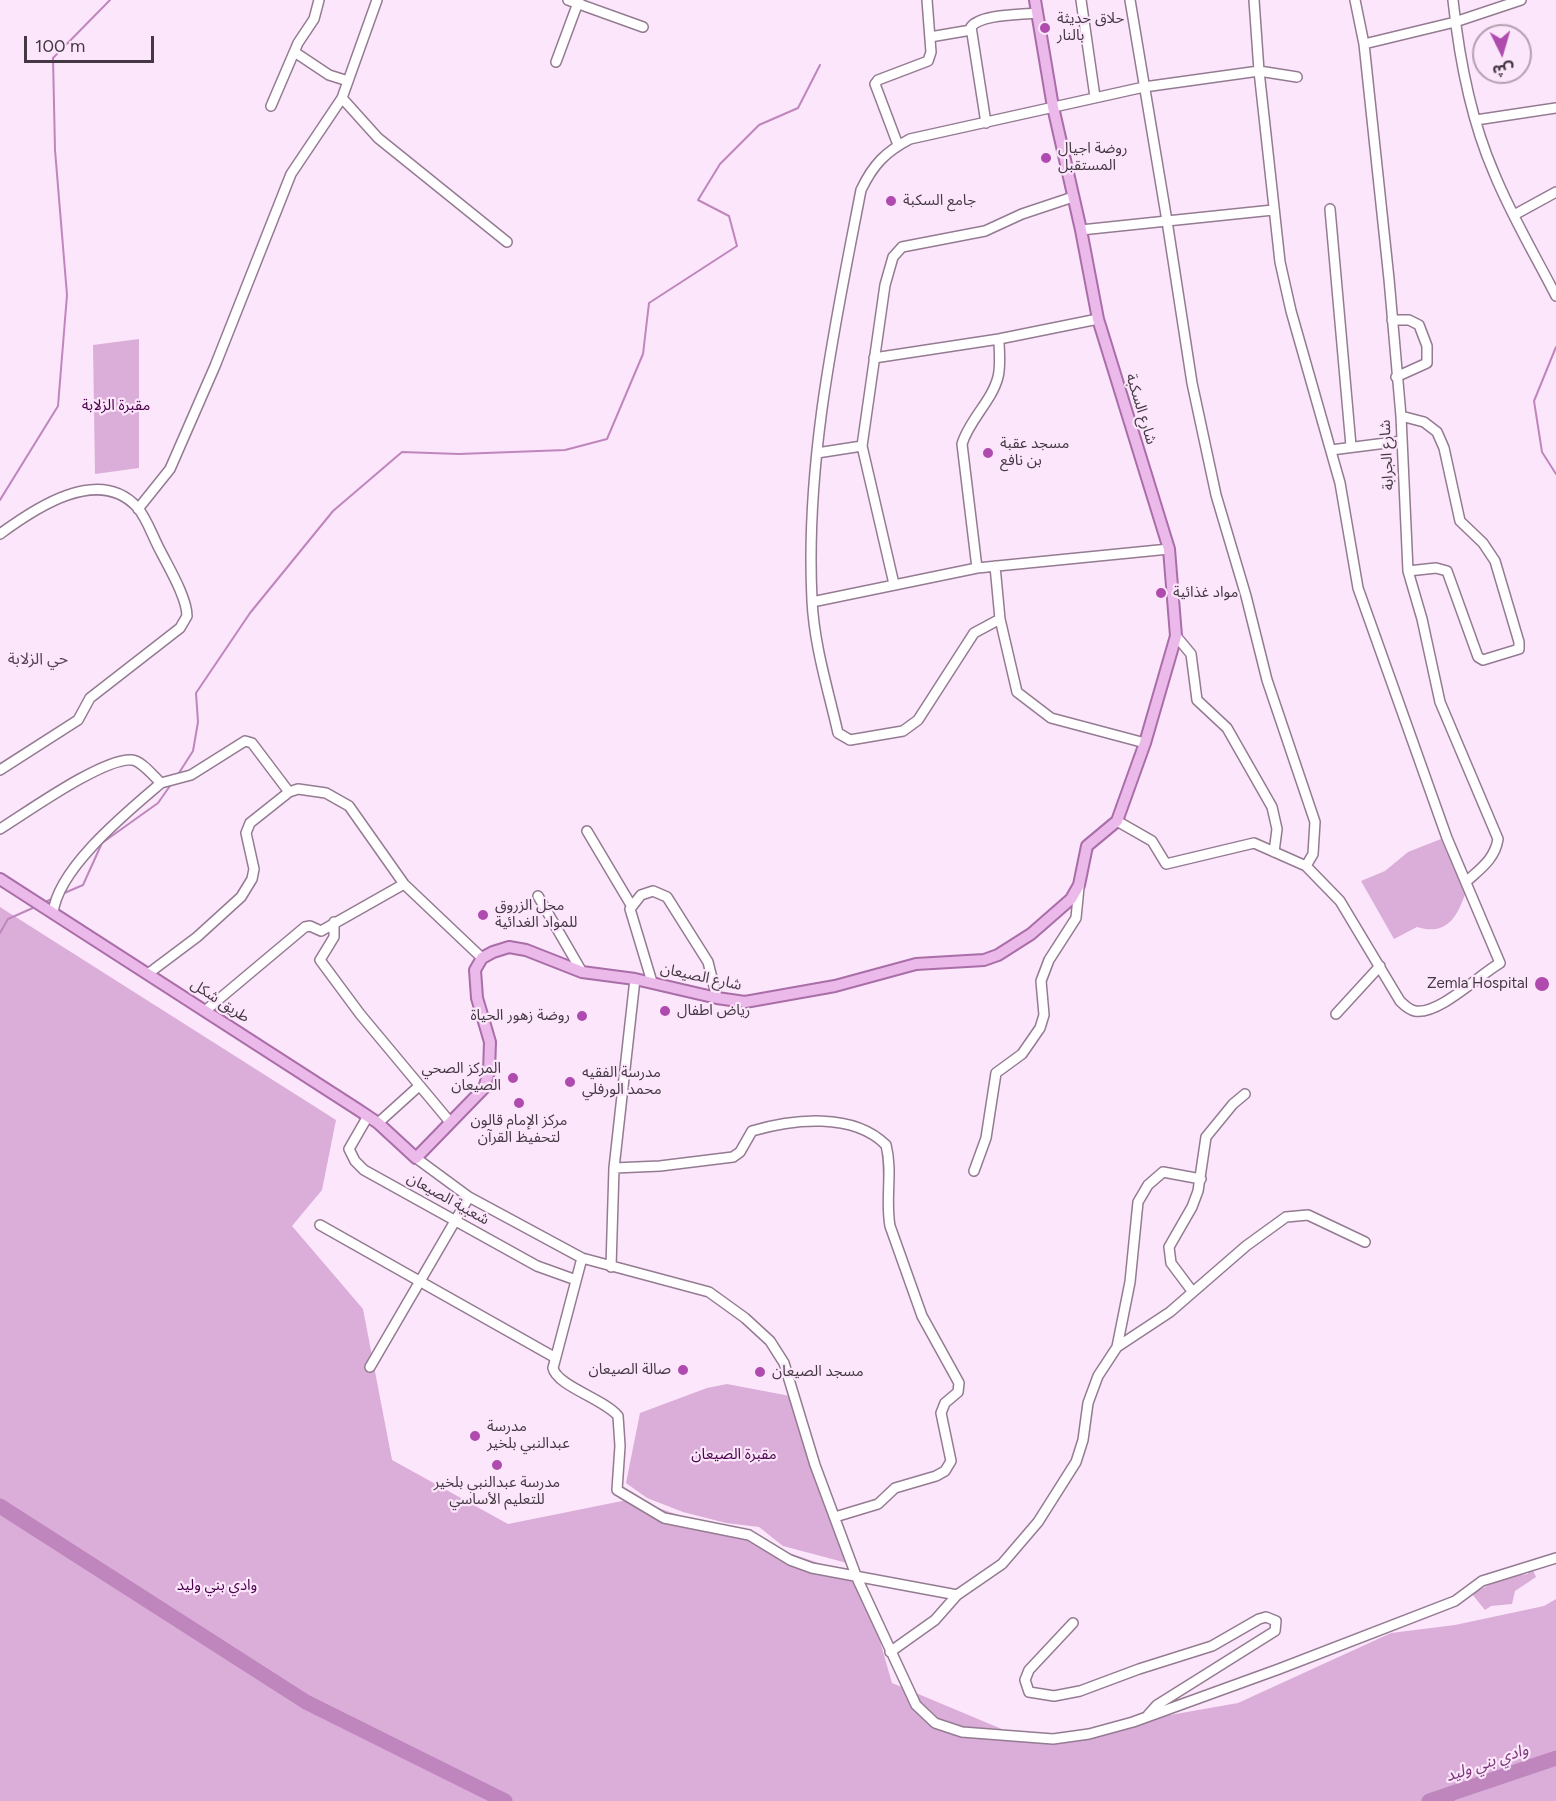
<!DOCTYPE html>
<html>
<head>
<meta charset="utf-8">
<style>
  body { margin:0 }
  #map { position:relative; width:1556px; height:1801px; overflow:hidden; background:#fce6fb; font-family:Figtree,"Noto Sans Arabic",sans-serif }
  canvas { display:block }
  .north { position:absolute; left:1472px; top:24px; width:60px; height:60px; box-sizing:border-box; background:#fce6fb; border:2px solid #b2a1b1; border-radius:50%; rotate:175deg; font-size:16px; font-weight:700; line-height:24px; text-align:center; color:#443943 }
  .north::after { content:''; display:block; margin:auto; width:21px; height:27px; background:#af4aaf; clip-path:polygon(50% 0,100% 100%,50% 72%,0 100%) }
  .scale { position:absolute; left:24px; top:36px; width:130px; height:27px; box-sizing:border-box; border:3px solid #443943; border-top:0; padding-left:8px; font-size:18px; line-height:21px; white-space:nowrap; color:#443943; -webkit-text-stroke:4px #fce6fb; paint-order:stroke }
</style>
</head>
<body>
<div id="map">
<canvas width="1556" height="1801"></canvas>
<div class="north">ش</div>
<div class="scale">100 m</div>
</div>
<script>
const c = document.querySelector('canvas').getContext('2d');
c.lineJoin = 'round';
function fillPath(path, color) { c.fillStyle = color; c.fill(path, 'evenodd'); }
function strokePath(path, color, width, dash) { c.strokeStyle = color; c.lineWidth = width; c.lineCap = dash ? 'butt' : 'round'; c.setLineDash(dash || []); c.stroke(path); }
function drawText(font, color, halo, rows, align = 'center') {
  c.font = font + ' Figtree,"Noto Sans Arabic",sans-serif'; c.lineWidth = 4.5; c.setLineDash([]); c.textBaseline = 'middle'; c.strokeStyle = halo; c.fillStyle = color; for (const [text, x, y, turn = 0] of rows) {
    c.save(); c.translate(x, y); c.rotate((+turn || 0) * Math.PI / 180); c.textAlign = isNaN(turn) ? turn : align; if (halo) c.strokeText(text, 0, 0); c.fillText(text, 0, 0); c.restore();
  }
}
fillPath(new Path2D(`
  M139,339V468L95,474L93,345Z
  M1441,839L1465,894C1457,918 1446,936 1417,927L1394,939L1361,881L1385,871L1408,852Z
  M0,907L336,1120L322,1190L292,1226L363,1309L392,1460L508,1524L632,1499L862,1578L892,1683L1028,1740L1238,1703L1391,1633L1455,1625L1544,1606L1556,1599V1801H0Z
  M727,1384L790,1396L847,1563L783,1546L759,1527L726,1523L683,1512L647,1498L626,1483L640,1413L707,1388Z
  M1528,1570H1533L1536,1577L1515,1591L1512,1604L1491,1606L1485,1610L1472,1594C1492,1583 1505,1576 1528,1574Z`), '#dbadd9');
strokePath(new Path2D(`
  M1556,347L1534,401L1542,452L1556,474
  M0,500L58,406L67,295L55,150L53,58L110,0
  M177,776L193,751L198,722L196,693L250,613L333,511L402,452L459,454L565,450L607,439L643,354L649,303L737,246L729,216L698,200L720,164L759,125L798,108L820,65
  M62,894L83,885L102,843L158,803L172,783
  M43,903L54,898
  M0,933L8,919L35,907
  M1446,1795L1454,1801`), '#bf86bd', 2);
strokePath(new Path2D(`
  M0,1506L306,1702L505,1801
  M1429,1801L1556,1758`), '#bf86bd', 15);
const minor = new Path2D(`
  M568,0L643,27
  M1081,0L1095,97
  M1130,0L1167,221L1273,210
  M1355,0L1364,44L1389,279L1401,416L1408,571L1422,619L1440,702L1498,839C1495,859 1480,869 1466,882
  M1453,0C1459,57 1471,120 1494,173C1511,215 1535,255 1556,296
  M930,37L971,30
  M1364,44L1455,22L1521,0
  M296,53L329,75L348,81
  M556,62L579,0
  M342,98L378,138L507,242
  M271,106L298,43L314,19L319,0
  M1476,120L1556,108
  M986,123L971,27C980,14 1021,15 1036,13
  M898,145L875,84L878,80L928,61L931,52L927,0
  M1330,209L1351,446
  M1514,215L1556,192
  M1081,230L1167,221L1192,383L1216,495L1246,596L1267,680L1315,822L1313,854L1306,866
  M1392,320H1409L1419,325L1427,346V363L1396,377
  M874,358L999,339L1098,319
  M1401,416L1424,422L1437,432L1444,448L1460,521L1483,543L1495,561L1519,642V649L1483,660L1478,657L1447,571L1436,568L1408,571
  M1331,450L1402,441
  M817,453L862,446
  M138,509L170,469L215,366L291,174L342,98L377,0
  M0,534C34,509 98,465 137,507C147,518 153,538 161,552C169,568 187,598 187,616L180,628L90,698L78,720L0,770
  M995,566L1000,619L1017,692L1051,718L1145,743
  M977,568L962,444C969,420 992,401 998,377C1001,365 999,351 999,339
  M894,584L862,446L885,285L893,257L902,247L985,231L1022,214L1073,197
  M812,602L977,568L1169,549
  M1000,619L974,633L918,720L903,731L850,740L838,733C828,689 814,645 812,600C805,462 835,325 861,190C873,165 885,152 910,139L1144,87L1259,71L1297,77
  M1176,636L1191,654L1197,700L1227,728L1272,807L1277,829L1274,852
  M1117,821L1152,841L1166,864L1254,843L1306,866L1340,901L1400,1001C1404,1005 1409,1010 1415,1011C1439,1015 1479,975 1500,963L1447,838L1358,588L1340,483L1291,311L1280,262L1259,71L1254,0
  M0,829C26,813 104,757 132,760C142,761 153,776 161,783L191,775L245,741L252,743L289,792
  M587,831L631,905
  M538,896L582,972
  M53,913C58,868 127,812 161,783
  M334,922V937L320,960L360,1014L450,1122
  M149,973L197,937L241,897L252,879L254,869L246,833L250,823L289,792L298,789L326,793L349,806L404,884L482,958
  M652,982L630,909L641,895L653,891L667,897L708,962L717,998
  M206,1010L305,927L310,926L321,931L404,884
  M1336,1014L1380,966
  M368,1116L349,1149L355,1161L364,1170L537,1266L576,1280
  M378,1123L419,1086
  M416,1158L469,1197L582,1258L709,1292L745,1318L770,1341L784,1363L815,1465L857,1578L916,1705L935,1723L962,1732L1053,1739L1089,1734L1133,1722L1279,1669L1455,1601L1482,1581L1556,1558
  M614,1168L635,979
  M974,1171L986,1138L996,1073L1022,1054L1040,1028L1044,1015L1041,981L1049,960L1076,918L1079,887
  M320,1225L554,1357
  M582,1258L553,1368C557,1386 604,1399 618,1416L620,1446L617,1490L664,1518L749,1535L790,1560L812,1568L957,1595L1002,1564L1038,1522L1076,1462L1083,1440L1088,1403L1098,1376L1117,1347L1170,1312L1246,1246L1286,1217L1308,1215L1365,1242
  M611,1267L614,1168L660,1166L733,1157L740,1152L752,1131C793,1119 853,1112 886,1145C893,1172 885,1199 890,1226L922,1316L959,1383L958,1392L945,1403L941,1413L951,1461L945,1471L936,1476L895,1488L878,1504L835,1517
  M1192,1291L1171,1263L1169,1247L1192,1207L1198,1191L1206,1137L1233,1104L1245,1094
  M1117,1347L1130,1282L1138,1202L1148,1185L1163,1172L1201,1179
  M370,1367L469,1197
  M1073,1623L1029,1670L1025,1680L1029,1692L1054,1696L1080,1691L1139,1669L1212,1646L1259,1619L1266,1617L1276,1621L1275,1631L1157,1705L1148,1715
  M890,1652L935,1620L957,1595`);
const major = new Path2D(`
  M0,879L357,1109L378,1123L416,1158L484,1088L489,1072L490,1042L477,998L475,970L482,958L493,952L509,947L526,950L582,972L635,979L717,998L745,1002L835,986L916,964L984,960L998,955L1031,934L1071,899L1079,885L1087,846L1117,821L1145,743L1176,636L1169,549L1098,319L1081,230L1053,107L1035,0`);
strokePath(minor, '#947b92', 12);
strokePath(major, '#a96ea7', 14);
strokePath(minor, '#fff', 9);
strokePath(major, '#ecb9eb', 10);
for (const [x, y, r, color] of [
  [1045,28,6,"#af4aaf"],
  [1046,158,6,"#af4aaf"],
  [891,201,6,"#af4aaf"],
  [988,453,6,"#af4aaf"],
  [1161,593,6,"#af4aaf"],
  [483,915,6,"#af4aaf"],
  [1542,984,8,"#af4aaf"],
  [665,1011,6,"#af4aaf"],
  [582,1016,6,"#af4aaf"],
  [513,1078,6,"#af4aaf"],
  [570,1082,6,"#af4aaf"],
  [519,1103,6,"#af4aaf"],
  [683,1370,6,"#af4aaf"],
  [760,1372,6,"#af4aaf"],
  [475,1436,6,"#af4aaf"],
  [497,1465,6,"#af4aaf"]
]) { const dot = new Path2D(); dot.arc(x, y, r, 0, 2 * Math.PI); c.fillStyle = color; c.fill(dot); strokePath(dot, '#fce6fb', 2); }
drawText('15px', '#443943', '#fce6fb', [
  ["حلاق حديثة",1057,19],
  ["بالنار",1057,36],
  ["روضة اجيال",1058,149],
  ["المستقبل",1058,166],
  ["جامع السكبة",903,201],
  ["مسجد عقبة",1000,444],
  ["بن نافع",1000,461],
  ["مواد غذائية",1173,593],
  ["محل الزروق",495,906],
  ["للمواد الغدائية",495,923],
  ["Zemla Hospital",1528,984,"right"],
  ["رياض اطفال",677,1011],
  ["روضة زهور الحياة",570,1016,"right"],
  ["المركز الصحي",501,1069,"right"],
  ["الصيعان",501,1086,"right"],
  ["مدرسة الفقيه",582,1073],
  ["محمد الورفلي",582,1090],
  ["مركز الإمام قالون",519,1121,"center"],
  ["لتحفيظ القرآن",519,1138,"center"],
  ["صالة الصيعان",671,1370,"right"],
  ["مسجد الصيعان",772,1372],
  ["مدرسة",487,1427],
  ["عبدالنبي بلخير",487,1444],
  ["مدرسة عبدالنبي بلخير",497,1483,"center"],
  ["للتعليم الأساسي",497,1500,"center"]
], 'left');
drawText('15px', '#4b024c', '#fce6fb', [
  ["مقبرة الزلابة",116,406],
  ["مقبرة الصيعان",734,1455],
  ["وادي بني وليد",217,1586]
]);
drawText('15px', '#443943', '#fce6fb', [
  ["شارع السكبة",1141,409,73],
  ["شارع الجرابة",1387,455,-93],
  ["شارع الصيعان",701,977,12],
  ["طريق شكل",220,1001,33],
  ["شعبية الصيعان",448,1199,29]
]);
drawText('16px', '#564055', '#fce6fb', [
  ["حي الزلابة",38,659]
]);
drawText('italic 16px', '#7b357a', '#fce6fb', [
  ["وادي بني وليد",1487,1763,-19]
]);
</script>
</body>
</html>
